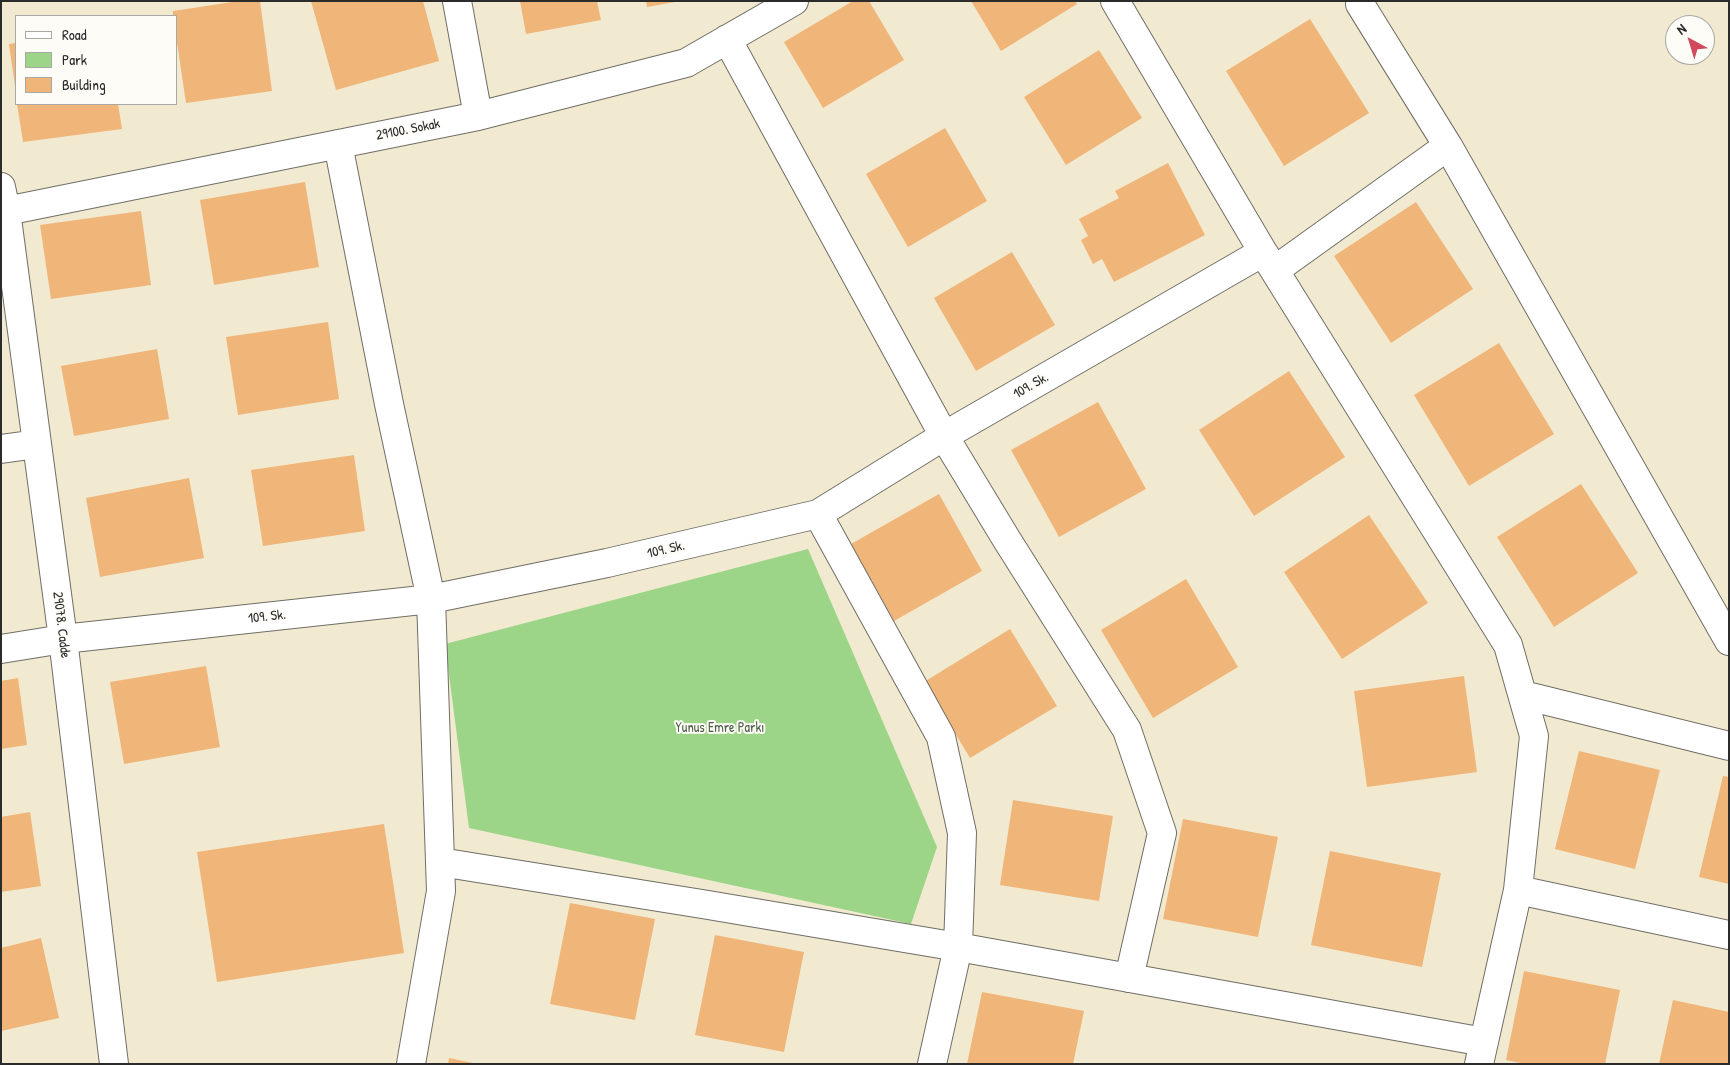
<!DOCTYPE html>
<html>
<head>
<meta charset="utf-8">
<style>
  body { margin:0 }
  #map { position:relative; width:1730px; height:1065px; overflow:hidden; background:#f1ead1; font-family:"Patrick Hand",sans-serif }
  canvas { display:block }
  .frame { position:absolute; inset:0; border:2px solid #2b2b2b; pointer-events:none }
  .legend { position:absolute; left:15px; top:15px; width:162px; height:90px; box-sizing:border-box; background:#fdfcf7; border:1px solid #a9a8a5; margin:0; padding:6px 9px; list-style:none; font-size:15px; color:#2b2b2b }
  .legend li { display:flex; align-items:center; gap:10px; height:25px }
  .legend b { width:25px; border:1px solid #a9a8a5 }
  .north { position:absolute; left:1665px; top:15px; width:50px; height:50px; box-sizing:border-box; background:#fdfcf7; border:1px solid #a9a8a5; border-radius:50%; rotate:321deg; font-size:14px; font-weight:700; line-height:20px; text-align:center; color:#2b2b2b }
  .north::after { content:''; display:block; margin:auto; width:18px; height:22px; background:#d1495b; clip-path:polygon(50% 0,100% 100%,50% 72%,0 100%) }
</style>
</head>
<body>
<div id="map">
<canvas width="1730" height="1065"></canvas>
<div class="frame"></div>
<ul class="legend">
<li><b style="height:6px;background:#fff"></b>Road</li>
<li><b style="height:14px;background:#9cd588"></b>Park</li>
<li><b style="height:14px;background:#f0b579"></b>Building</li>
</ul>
<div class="north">N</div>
</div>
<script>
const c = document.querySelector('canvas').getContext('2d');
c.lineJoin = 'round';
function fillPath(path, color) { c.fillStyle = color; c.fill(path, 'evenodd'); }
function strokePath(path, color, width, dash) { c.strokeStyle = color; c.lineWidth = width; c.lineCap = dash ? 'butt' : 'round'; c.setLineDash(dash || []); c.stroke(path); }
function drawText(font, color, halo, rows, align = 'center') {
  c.font = font + ' "Patrick Hand",sans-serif'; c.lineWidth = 4; c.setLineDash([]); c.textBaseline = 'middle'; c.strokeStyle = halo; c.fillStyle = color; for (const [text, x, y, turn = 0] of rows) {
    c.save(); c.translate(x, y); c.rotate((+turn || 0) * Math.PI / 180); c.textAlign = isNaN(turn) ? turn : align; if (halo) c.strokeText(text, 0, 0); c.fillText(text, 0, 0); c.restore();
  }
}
fillPath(new Path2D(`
  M808,549L937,847L911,924L469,828L445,644Z`), '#9cd588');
fillPath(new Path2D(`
  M239,1H260L272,91L186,103L176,36V16H173V11Z
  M311,1H423L439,61L336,90Z
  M520,1H597L601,20L526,34Z
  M646,1H675V2L647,7Z
  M853,1H869L904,60L823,108L784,42Z
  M971,1H1075L1077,4L1001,51Z
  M1310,19L1369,113L1284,166L1226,71Z
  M16,43V86H15L9,44Z
  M1099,50L1142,118L1066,165L1024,97Z
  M17,104H118L122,129L23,142Z
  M945,128L987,201L908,247L866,174Z
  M1168,163L1205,235L1114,282L1102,259L1093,264L1081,240L1088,236L1079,219L1119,198L1115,191Z
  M305,182L319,267L214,285L200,200Z
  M1416,202L1473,289L1391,343L1334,256Z
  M141,211L151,285L51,299L40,225Z
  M1012,252L1055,325L976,371L934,298Z
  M328,322L339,399L238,415L226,337Z
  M1499,343L1554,434L1469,486L1414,395Z
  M157,349L169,419L74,436L61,366Z
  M1289,371L1345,457L1254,516L1199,430Z
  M1098,402L1146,489L1059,537L1011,450Z
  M354,455L365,531L263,546L251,470Z
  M189,478L204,558L100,577L86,498Z
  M1581,484L1638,573L1554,627L1497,537Z
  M939,494L982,571L894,621L851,544Z
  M1369,515L1428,603L1342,659L1284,572Z
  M1186,579L1238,667L1153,718L1101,630Z
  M1010,629L1057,706L970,758L924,682Z
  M206,666L220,747L124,764L110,682Z
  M1464,676L1477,772L1367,787L1354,691Z
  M18,678L27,745L1,749V681Z
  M1579,751L1660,770L1635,869L1555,849Z
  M1723,776L1729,777V884L1699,877Z
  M1013,800L1113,816L1099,901L1000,885Z
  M30,812L41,886L1,892V817Z
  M1183,819L1278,837L1258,937L1163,919Z
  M384,824L404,953L217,982L197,852Z
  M1330,851L1441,873L1422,967L1311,945Z
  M570,903L655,919L635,1020L550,1004Z
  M715,935L804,952L784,1052L695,1035Z
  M41,938L59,1018L1,1031V948Z
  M1524,971L1620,990L1605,1064H1525L1506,1060Z
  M982,992L1084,1011L1073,1064H967Z
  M1673,1000L1729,1012V1064H1659Z
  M449,1058L473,1063V1064H448Z`), '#f0b579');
const minor = new Path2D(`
  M457,1L478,116
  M1115,1L1263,252L1508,645L1534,736L1518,890L1479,1064
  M1361,1L1360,4L1448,146
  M727,39L944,436L1007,540L1127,730L1162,833L1129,978
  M338,144L389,404L431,599L441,891L411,1064
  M1,187L6,211L63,639L114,1064
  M6,211L478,116L686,63L794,1
  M1275,270L1448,146L1729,641
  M1,449L37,444
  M818,514L941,737L962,833L958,947L932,1064
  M1,649L63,639L431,599L607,563L818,514L944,436L1263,252
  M1523,695L1729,746
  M440,862L702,904L958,947L1484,1042
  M1518,890L1729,935`);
strokePath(minor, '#706e65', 30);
strokePath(minor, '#fff', 28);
drawText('14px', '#2b2b2b', '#fdfcf7', [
  ["29100. Sokak",408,130,-11],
  ["109. Sk.",1031,386,-30],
  ["109. Sk.",666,550,-13],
  ["109. Sk.",267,617,-6],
  ["29078. Cadde",61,625,83]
]);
drawText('14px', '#4d5e47', '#fdfcf7', [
  ["Yunus Emre Parkı",720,728]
]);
</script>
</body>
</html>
